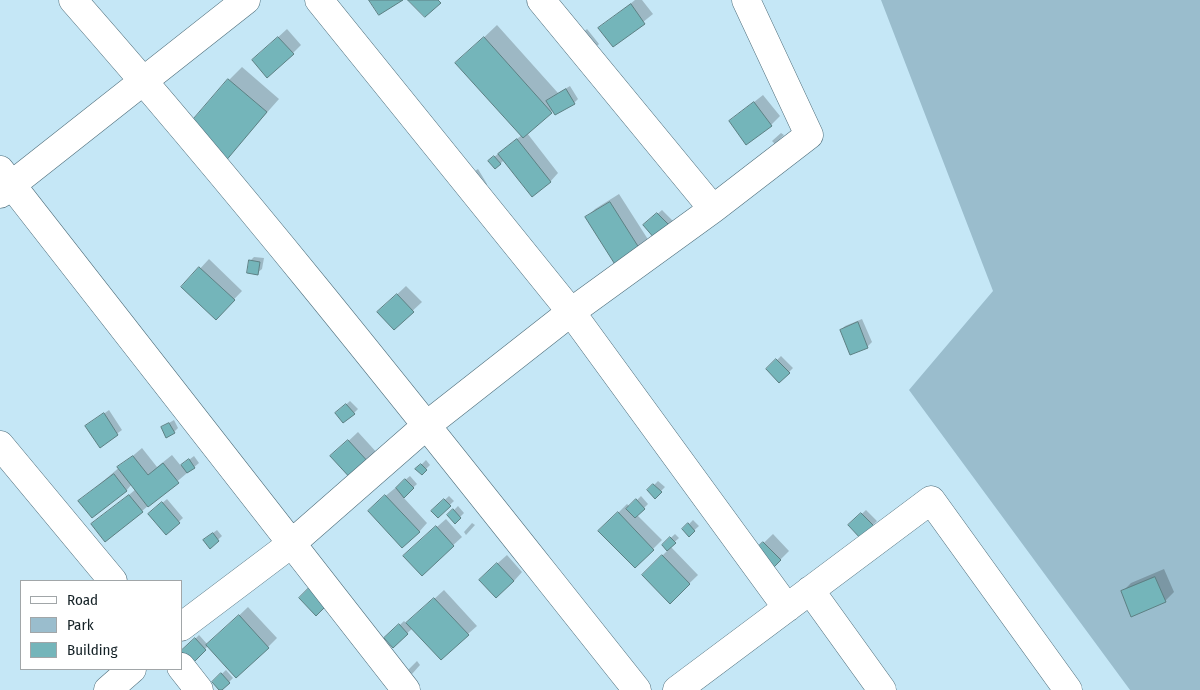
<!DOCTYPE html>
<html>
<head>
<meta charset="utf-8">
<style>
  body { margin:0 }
  #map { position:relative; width:1200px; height:690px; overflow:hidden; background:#c5e7f6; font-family:"Fira Sans Condensed",sans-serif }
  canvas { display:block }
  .legend { position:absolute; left:20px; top:580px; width:162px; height:90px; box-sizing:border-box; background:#fff; border:1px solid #a1a6a8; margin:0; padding:6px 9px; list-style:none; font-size:15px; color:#142126 }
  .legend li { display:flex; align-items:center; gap:10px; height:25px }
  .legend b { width:25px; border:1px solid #a1a6a8 }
</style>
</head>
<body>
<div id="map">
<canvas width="1200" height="690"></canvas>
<ul class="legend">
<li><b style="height:6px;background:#fff"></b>Road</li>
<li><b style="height:14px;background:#9abdcd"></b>Park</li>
<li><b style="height:14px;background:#74b5ba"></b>Building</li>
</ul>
</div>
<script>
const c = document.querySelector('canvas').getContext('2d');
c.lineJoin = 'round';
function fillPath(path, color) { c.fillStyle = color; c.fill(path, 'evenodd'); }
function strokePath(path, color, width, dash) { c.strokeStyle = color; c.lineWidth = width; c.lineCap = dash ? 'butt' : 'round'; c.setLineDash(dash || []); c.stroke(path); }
fillPath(new Path2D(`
  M881,0H1200V690H1130L909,390L993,291Z`), '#9abdcd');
fillPath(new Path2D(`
  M635,0H642L653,14L613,46L600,28Z
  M497,25L558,93L570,86L578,99L574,103L553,110L527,133L558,173L550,182L504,160L500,164L494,157L522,135L457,63Z
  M287,29L301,45L293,53L262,52Z
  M587,29L599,44L595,48L579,36Z
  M242,67L279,99L224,161L229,80Z
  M763,95L780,116L771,125L730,121Z
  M781,133L784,135L775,144L772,141Z
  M478,169L487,184L483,188L467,176Z
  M619,194L649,241L640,250L586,218L595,209Z
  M662,210L673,221L655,237L645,225Z
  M254,257L264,258L262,269L257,273L250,261Z
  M209,259L242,291L216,318L183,287Z
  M406,286L422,302L394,328L388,303Z
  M862,319L872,342L868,346L851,353L841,330L845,326Z
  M781,356L793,368L780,381L768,369Z
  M350,401L358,409L354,413L341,409Z
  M109,410L122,430L100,446L87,426Z
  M174,420L178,428L174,432L162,427Z
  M358,432L379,455L370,464L341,448Z
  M142,448L157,467L172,455L181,466L194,456L199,463L142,511L93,525L136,489L132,484L126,491L80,501Z
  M426,460L430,465L422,473L417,469Z
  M410,476L417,484L403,497L427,523L419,532L378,502Z
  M658,481L665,487L655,497L649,490Z
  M449,496L454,501L438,516L433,511Z
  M641,496L648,504L637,515L662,540L635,567L600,531L627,504L630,507Z
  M167,499L183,518L166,533L154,510Z
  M458,506L464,513L455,522L449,515Z
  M866,510L877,521L861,537L850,525Z
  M446,519L462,537L422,574L414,547Z
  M693,520L699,526L689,535L684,529Z
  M472,523L475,525L466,535L464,532Z
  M217,530L222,536L210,547L209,536Z
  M675,534L679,538L670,546L698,575L670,602L643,575L668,550L663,545Z
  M773,534L789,551L764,576L747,559Z
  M507,555L522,572L514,581L489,571Z
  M1164,569L1174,592L1165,601L1122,592L1131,583Z
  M444,590L477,626L468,634L413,628L393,646L386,638L404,621L407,624Z
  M248,607L277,638L268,647L236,676L208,646L192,662L186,648L199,635L208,645Z
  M417,661L420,665L412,674L408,670Z
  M226,670L233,678L221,690L213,682Z`), '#0003');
const building = new Path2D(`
  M369,0H403L379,15Z
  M408,0H438L441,3L425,17Z
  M631,4L645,24L613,47L598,28Z
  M278,37L294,54L267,78L252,60Z
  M484,37L552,113L523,138L455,63Z
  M228,79L267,112L224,163L185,129Z
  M566,89L575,104L555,115L546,101Z
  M754,102L772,126L746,145L729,121Z
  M517,139L551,182L532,197L498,154Z
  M494,156L501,164L495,169L488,161Z
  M610,202L641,251L616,266L585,217Z
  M657,213L670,226L655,239L643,225Z
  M249,260L260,262L258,275L247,273Z
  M199,267L235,300L216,320L181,287Z
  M397,294L414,312L394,330L377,312Z
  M858,322L868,348L850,355L840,330Z
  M776,359L790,373L779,383L766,369Z
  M346,404L355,414L343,423L335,413Z
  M104,413L118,435L100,448L85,426Z
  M169,423L175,433L166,438L161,427Z
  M348,440L371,465L353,481L330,456Z
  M133,456L148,475L163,463L179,483L148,507L117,467Z
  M189,459L195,468L187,473L181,465Z
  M421,464L427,470L422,475L415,469Z
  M114,474L127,491L92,518L78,501Z
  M405,479L414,488L404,498L396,488Z
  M653,484L662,492L655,499L647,490Z
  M129,495L143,512L105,542L91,524Z
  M385,495L420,532L402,548L368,511Z
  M444,499L451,506L438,518L431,511Z
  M636,499L645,509L635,518L626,509Z
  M162,502L180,523L166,535L148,514Z
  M453,509L461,518L455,524L447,515Z
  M618,512L654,550L635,568L598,531Z
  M861,513L874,526L861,539L848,525Z
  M688,523L695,531L689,537L682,529Z
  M436,526L454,546L422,576L403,556Z
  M213,533L219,541L210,549L203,540Z
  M670,537L676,543L667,551L662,545Z
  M763,542L781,560L764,577L746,559Z
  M662,555L690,584L670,604L642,575Z
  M497,563L514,581L496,598L479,580Z
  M1155,577L1166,602L1131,617L1121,591Z
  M310,587L327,605L316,616L299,598Z
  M434,598L469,635L441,660L406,623Z
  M239,615L269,648L236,678L206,645Z
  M399,624L408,634L393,648L384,638Z
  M195,638L206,650L192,664L181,651Z
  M221,673L230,683L222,690H219L212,682Z`);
fillPath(building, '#74b5ba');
strokePath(building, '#5c8083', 1);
const minor = new Path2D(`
  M73,0C269,223 452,458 637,690
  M319,0L571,312L787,608
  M541,0L713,209
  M0,170L406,690
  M0,194L246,0
  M0,445L113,581
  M810,590L882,690
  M181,627L291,544L427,425L571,312L713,209L809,135L746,0
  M181,667L199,690
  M108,690L132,669
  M677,690L931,500L1068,690`);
strokePath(minor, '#4e6d7a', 29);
strokePath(minor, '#fff', 28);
</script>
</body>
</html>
